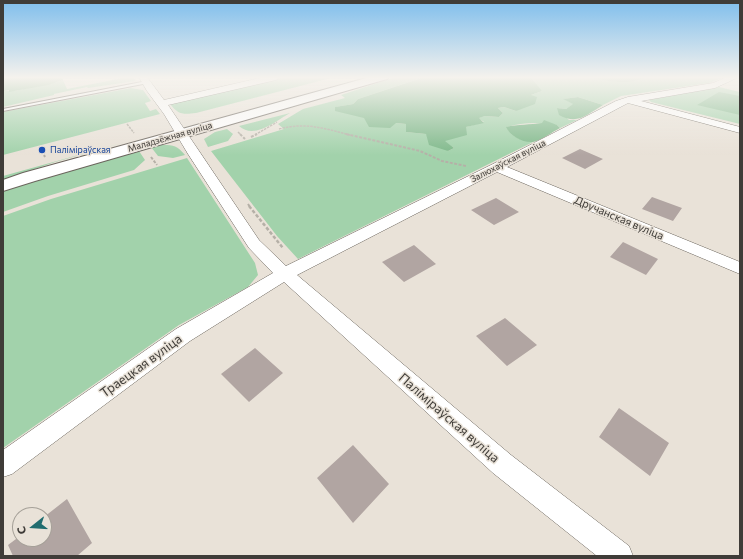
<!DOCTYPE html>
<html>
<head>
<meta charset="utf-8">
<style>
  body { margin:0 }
  #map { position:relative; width:743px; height:559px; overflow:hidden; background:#e9e2d8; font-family:Commissioner,sans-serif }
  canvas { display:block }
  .frame { position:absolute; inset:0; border:4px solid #3f3c38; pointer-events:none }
  .north { position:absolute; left:12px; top:507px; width:40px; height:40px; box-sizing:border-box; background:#e9e2d8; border:1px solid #a5a098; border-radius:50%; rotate:253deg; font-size:11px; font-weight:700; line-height:16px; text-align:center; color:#3f3c38 }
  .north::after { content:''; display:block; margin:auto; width:14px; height:18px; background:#216d6f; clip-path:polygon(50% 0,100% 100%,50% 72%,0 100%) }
</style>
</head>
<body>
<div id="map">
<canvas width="743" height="559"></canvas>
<div class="frame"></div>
<div class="north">С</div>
</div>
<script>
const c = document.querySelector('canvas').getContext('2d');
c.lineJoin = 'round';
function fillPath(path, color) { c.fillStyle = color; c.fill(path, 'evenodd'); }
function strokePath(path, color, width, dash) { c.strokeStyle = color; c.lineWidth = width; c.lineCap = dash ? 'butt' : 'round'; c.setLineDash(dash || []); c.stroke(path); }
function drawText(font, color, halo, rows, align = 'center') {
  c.font = font + ' Commissioner,sans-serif'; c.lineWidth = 3; c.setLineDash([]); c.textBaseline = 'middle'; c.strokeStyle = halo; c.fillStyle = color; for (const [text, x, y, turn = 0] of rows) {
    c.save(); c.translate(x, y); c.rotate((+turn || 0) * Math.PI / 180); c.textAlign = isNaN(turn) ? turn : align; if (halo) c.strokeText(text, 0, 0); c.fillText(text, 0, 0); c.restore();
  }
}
fillPath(new Path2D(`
  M127,77H133L136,81L88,88L87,87L54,94V95L3,107V91C8,90 14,92 19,90C34,86 49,85 63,80L67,89Z
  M285,77H335L196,113C182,115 178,114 170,104Z
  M395,77H424L358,99L353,104L336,107L396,123L406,124V132L426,134L448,151L454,148L444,141L466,127L484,122L478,118L485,116L499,117L503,113L498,108L504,107L516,111L531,95L542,91L513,77H725L709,83L621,96L603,105L578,97L564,99L574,104L566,109L557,108L569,120H577L560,128L557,125C541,122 522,122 507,127C511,138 522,140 533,142L298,259L277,236L211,151L284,129L278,124L303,109L345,98L341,95Z
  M719,87L740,92V124L651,102L649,100Z
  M131,88L143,90L151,101L145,103L150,111L156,109L160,114L3,155V112Z
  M290,113C276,121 254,140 239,126Z
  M227,129L233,134L228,141L208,147L204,139L215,132Z
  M129,141L55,162L3,180V176Z
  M158,145C172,145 176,144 185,155L173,158L158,156L151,147Z
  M139,151L145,160L134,170L48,196L3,212V191L35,180Z
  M187,158L255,263L258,275L248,287L179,325L3,448V216L51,199Z`), '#a2d2ab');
fillPath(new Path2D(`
  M3,77H62L63,80L48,85L9,92V90L3,91Z
  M424,77L531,78L542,91L531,95L537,97L535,104L516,111L504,107L498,108L503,113L499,117L485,116L479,118L484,123L466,127L467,135L445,141L454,148L448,151L429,145L426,134L406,132V124L396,123L390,128L369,127L364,118L335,111V107L353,104L358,99Z
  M590,77H647C628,85 610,82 590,77Z
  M719,92L740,96V115L697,105Z
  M578,97L603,105C586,115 578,125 559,115L557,108L566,109L573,104L563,99Z
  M544,120L557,125L560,128C552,132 542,140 533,142C523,143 510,136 506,127C518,124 530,125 542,123Z`), '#7fb98b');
fillPath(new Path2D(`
  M580,149L603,159L585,169L562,158Z
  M652,197L682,208L673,221L642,209Z
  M496,198L519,212L494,225L471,210Z
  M623,242L658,259L646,275L610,257Z
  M414,245L436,264L404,282L382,262Z
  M505,318L537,345L507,366L476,336Z
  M255,348L283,373L249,402L221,374Z
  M619,408L669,443L650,476L599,437Z
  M353,445L389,484L353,523L317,478Z
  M67,499L92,543L77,556H13L8,545L20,536V539H44V517Z`), '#b1a5a2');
const lane = new Path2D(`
  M147,81H148V83L3,111V109Z`);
const street = new Path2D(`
  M139,77H147L164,100L264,77H280L276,80L168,105L259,240L286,266L493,164L616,101L628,97L713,83L727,77H739L715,88L641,101L740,127V133L628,103L507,167L740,262V274L497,172L297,275L511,455L629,546L633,556H597L493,473L284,282L190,341L12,474L3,477V450L176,329L273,273L249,248L188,154L164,114L147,91Z`);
const secondary = new Path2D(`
  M370,77H389L387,79L35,181L3,191V180L23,173Z`);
strokePath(lane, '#6a645c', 2);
strokePath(street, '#6a645c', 1);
strokePath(secondary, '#6a645c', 2);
strokePath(new Path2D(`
  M127,124L134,133
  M279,129C306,122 323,128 350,135
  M238,132L241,135
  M255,135L277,122`), '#b5b0a7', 1.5, [2.5, 1]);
strokePath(new Path2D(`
  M240,134L245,139
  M346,134L420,151L442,161L466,166
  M251,137L257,134
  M40,147L45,157
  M151,157L157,165
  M248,204L250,207`), '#b5b0a7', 2, [3, 1.5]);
strokePath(new Path2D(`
  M249,206L283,248`), '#b5b0a7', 2.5, [3.5, 2]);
fillPath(lane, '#fff');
fillPath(street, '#fff');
fillPath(secondary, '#fff');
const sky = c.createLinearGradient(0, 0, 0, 155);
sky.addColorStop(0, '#7fbeec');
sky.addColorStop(0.5, '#f5f2ed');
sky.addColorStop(1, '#f5f2ed00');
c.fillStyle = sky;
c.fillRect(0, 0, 743, 155);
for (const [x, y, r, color] of [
  [42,150,4,"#1a4fb4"]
]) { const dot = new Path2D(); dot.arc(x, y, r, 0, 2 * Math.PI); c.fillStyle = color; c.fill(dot); strokePath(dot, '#e9e2d8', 1.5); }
drawText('9px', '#3f3c38', '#e9e2d8', [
  ["Маладзёжная вуліца",170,137,-16],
  ["Залюхаўская вуліца",508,161,-27]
]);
drawText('9px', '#164399', '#e9e2d8', [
  ["Паліміраўская",50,150]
], 'left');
drawText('11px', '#3f3c38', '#e9e2d8', [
  ["Дручанская вуліца",619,218,23]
]);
drawText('13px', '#3f3c38', '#e9e2d8', [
  ["Траецкая вуліца",141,366,-36],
  ["Паліміраўская вуліца",449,418,41]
]);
</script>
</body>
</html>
